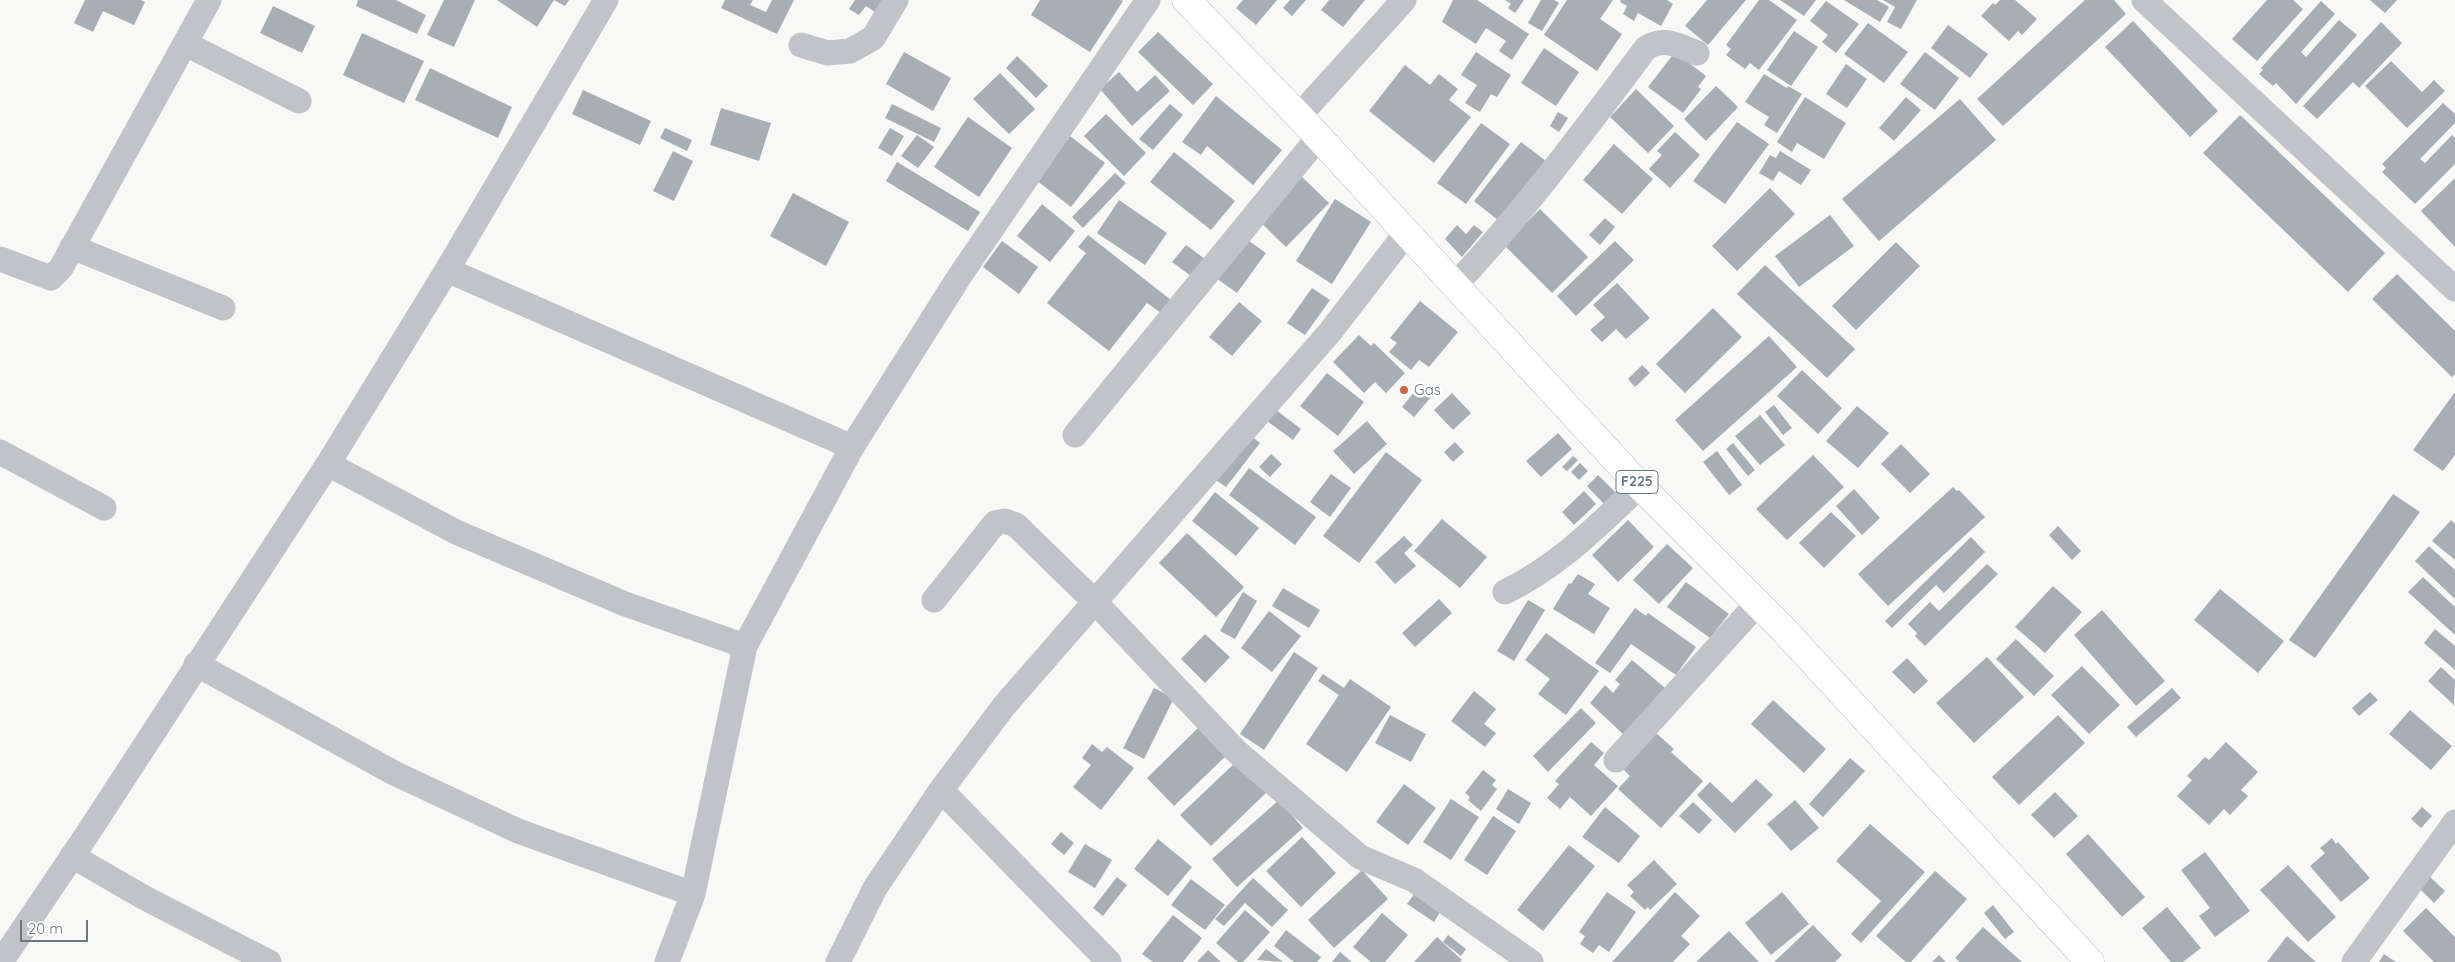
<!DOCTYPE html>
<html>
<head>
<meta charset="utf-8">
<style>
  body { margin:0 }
  #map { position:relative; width:2455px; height:962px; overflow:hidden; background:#f8f8f6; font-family:Quicksand,sans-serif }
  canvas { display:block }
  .scale { position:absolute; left:20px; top:920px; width:68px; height:22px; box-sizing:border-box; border:2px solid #6b7783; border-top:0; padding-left:6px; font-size:15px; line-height:18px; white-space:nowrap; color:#6b7783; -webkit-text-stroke:4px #fff; paint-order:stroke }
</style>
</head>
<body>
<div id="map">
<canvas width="2455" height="962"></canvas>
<div class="scale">20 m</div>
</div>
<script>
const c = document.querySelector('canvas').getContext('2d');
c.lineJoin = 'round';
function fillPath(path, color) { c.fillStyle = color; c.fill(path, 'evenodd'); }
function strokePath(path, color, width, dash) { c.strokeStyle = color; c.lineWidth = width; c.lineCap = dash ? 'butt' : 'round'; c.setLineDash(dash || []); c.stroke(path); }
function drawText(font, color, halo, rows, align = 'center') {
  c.font = font + ' Quicksand,sans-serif'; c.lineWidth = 5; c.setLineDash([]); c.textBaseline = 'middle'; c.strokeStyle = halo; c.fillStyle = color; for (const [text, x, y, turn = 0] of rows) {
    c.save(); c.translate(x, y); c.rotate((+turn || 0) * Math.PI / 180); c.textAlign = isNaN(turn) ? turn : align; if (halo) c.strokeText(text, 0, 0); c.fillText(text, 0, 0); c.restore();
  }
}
fillPath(new Path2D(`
  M85,0H141L145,2L134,25L103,11L93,32L74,23Z
  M358,0H396L426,15L417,34L356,6Z
  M444,0H475L454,47L427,35Z
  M497,0H554L537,27Z
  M554,0H569L565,6Z
  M725,0H753L750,5L766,12L772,0H794L777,34L721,8Z
  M855,0H884L875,12L866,6L859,15L849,9Z
  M1040,0H1121L1123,1L1090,52L1031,15Z
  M1243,0H1277L1256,25L1236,8Z
  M1290,0H1306L1292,16L1283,8Z
  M1329,0H1365L1343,27L1321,10Z
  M1453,0H1477L1529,34L1512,60L1499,51L1506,41L1486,28L1476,44L1442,22Z
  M1505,0H1524L1515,13L1508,8L1511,4Z
  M1541,0H1554L1559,3L1542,31L1528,23Z
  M1567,0H1613L1600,19L1622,34L1597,71L1544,35Z
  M1621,0H1667L1673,4L1661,26L1638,13L1634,21L1623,14L1627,6L1620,2Z
  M1707,0H1746L1708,45L1685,26Z
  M1759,0H1769L1797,20L1759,70L1750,63L1745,69L1726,55L1731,49L1726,45Z
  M1780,0H1816L1804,16Z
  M1844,0H1877L1889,7L1880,22Z
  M1883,0H1917L1901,29L1887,22L1895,7Z
  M2000,0H2015L2037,19L2022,35L2018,31L2009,41L1981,16L1993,3L1995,5Z
  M2085,0H2114L2126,14L2003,126L1977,99Z
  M2267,0H2293L2303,9L2257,61L2232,39Z
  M2370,0H2397L2385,13Z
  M1826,1L1859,24L1836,53L1822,42L1828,35L1810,21Z
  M2321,1L2335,14L2301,52L2306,57L2339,20L2357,35L2296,104L2276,83L2273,86L2259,74L2263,70L2261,68Z
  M273,6L315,26L302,53L260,33Z
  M2133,21L2218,111L2190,137L2105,47Z
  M2381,22L2402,43L2359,88L2353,82L2317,119L2303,106Z
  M1868,23L1908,52L1884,83L1844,54Z
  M1948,25L1988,54L1970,78L1931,48Z
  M1794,31L1818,47L1791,86L1767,70Z
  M1158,32L1213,84L1193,105L1138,52Z
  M362,33L424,61L404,103L343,75Z
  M1544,48L1579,72L1556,106L1521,83Z
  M904,52L951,78L933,111L886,84Z
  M1476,52L1511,75L1497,97L1491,94L1480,112L1465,103L1477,85L1461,75Z
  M1675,52L1706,76L1698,87L1701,89L1683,113L1648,87Z
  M1925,52L1959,78L1935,110L1900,84Z
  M1017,56L1048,86L1036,98L1006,68Z
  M2391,61L2422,92L2434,80L2445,91L2407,128L2365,86Z
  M1846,64L1867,79L1847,108L1826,94Z
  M1405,65L1430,85L1439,74L1458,89L1449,100L1471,117L1434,163L1369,111Z
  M430,68L512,107L498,138L415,100Z
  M1119,72L1137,92L1155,75L1170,91L1132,126L1100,89Z
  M1000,73L1035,109L1009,134L973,99Z
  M1764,74L1787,88L1788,86L1802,94L1777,133L1764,125L1769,117L1745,102Z
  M1716,86L1738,107L1706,141L1684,119Z
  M1636,89L1674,126L1648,153L1610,117Z
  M583,90L651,121L640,145L572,114Z
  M1216,96L1282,150L1253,185L1207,146L1201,155L1182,142Z
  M1805,97L1846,123L1824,159L1797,143L1792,152L1777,142Z
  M1906,97L1921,110L1894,141L1879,128Z
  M1960,99L1996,140L1879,241L1842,199Z
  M2443,103L2455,114V123L2420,159L2425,163L2452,135L2455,138V164L2415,204L2382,172L2386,168L2382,164Z
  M892,104L941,128L934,142L885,118Z
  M1170,104L1183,115L1153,150L1139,139Z
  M721,108L771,123L759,161L710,145Z
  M1558,112L1568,118L1559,132L1550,126Z
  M1106,114L1146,153L1124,176L1084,136Z
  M2240,115L2385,253L2348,292L2203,153Z
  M968,117L1012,148L979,197L934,167Z
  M1737,122L1769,144L1725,204L1693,181Z
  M1481,123L1510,144L1466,204L1437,183Z
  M665,128L692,140L687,151L660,138Z
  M890,128L904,136L892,156L878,148Z
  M1675,132L1700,155L1670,188L1649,169L1662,155L1657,151Z
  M917,135L934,147L918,168L901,156Z
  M1070,136L1105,163L1071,207L1036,180Z
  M1521,142L1546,161L1499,221L1474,201Z
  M1614,144L1653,179L1622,214L1583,180Z
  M673,151L693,161L674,201L653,191Z
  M1780,151L1811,170L1801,185L1779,171L1773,181L1759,173L1770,155L1776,158Z
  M1174,152L1235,201L1211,230L1150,182Z
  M897,162L980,212L968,231L886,181Z
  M1115,173L1126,183L1083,228L1072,217Z
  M1300,175L1329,203L1286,247L1257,219Z
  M2455,178V247L2421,211Z
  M1770,188L1795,214L1737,271L1712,246Z
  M793,193L849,222L826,266L770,236Z
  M1335,199L1371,222L1332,284L1296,261Z
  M1119,200L1167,233L1145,265L1097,233Z
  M1042,204L1075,231L1050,262L1017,236Z
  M1540,209L1588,257L1552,293L1504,245Z
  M1830,215L1854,246L1799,287L1775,256Z
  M1605,218L1615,227L1600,245L1589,235Z
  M1457,225L1466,234L1474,225L1483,232L1462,257L1445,239Z
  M1088,235L1171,300L1161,313L1147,303L1109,351L1047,303L1086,253L1078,247Z
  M1245,238L1266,253L1237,293L1216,278Z
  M1002,241L1038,267L1019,294L983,267Z
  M1615,241L1634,260L1576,316L1557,296Z
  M1896,242L1920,266L1856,330L1832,306Z
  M1186,245L1205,259L1191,276L1172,262Z
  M1765,265L1855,349L1827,378L1737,294Z
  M2397,274L2455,331V374L2452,377L2372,299Z
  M1617,283L1650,318L1626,339L1616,329L1602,342L1590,330L1605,317L1593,305Z
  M1312,288L1330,300L1305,335L1287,323Z
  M1420,301L1458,332L1429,367L1419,360L1411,370L1389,352L1397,343L1390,338Z
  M1239,302L1262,321L1232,356L1209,337Z
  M1713,308L1742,337L1685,393L1656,364Z
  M1359,335L1371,346L1374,343L1405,373L1386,393L1375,382L1364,393L1333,362Z
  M1769,336L1797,367L1703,451L1675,420Z
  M1642,365L1650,373L1635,387L1628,379Z
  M1802,370L1842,408L1818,434L1777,396Z
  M1327,373L1364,402L1338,436L1300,406Z
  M1419,386L1432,396L1414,417L1402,407Z
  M2455,392V455L2443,471L2413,450Z
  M1452,393L1471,413L1453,430L1434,410Z
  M1774,405L1792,428L1783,435L1765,412Z
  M1857,406L1889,433L1858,468L1826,441Z
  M1276,410L1301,429L1293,440L1267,421Z
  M1760,415L1785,445L1760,465L1735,436Z
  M1367,421L1387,444L1354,474L1333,451Z
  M1558,433L1572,449L1541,477L1526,461Z
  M1250,435L1260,443L1226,487L1216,480Z
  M1455,442L1464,452L1453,462L1444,452Z
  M1733,443L1755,470L1748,476L1726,449Z
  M1901,444L1930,474L1910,493L1881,464Z
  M1717,451L1742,485L1729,495L1703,462Z
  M1386,452L1422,480L1359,563L1323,536Z
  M1271,454L1282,464L1270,477L1259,467Z
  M1813,455L1844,487L1787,540L1756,509Z
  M1573,456L1578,460L1567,471L1562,467Z
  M1580,463L1588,471L1579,480L1571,472Z
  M1249,468L1316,517L1295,545L1229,495Z
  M1331,474L1351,488L1330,517L1310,502Z
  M1598,475L1616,493L1604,504L1587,486Z
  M1953,487L1957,491L1959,490L1985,517L1888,606L1858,574Z
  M1854,489L1880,518L1862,535L1836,506Z
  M1584,491L1596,504L1574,525L1562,512Z
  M1215,492L1259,528L1236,556L1192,521Z
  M2393,494L2420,512L2315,658L2289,640Z
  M1831,512L1856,536L1824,568L1799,543Z
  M1442,519L1487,557L1460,588L1414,551Z
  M1628,520L1654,547L1618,582L1592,555Z
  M2451,520L2455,524V560L2432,541Z
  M2058,526L2081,551L2072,560L2049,535Z
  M1187,533L1244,587L1216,617L1159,563Z
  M1404,536L1413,545L1404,553L1416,566L1395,584L1375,562Z
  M1971,537L1985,552L1944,593L1936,585L1892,628L1885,621Z
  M1667,544L1693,568L1659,604L1633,580Z
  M2429,546L2455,570V599L2415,561Z
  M1987,564L1998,574L1925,646L1915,636L1917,633L1908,624L1930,602L1939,611Z
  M1578,574L1595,584L1588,594L1610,608L1594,634L1553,609L1569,583L1571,584Z
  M2423,577L2455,607V635L2408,592Z
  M1686,582L1729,614L1710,638L1667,607Z
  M2053,586L2082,612L2045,653L2015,627Z
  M1283,588L1320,610L1309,628L1272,606Z
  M2220,589L2284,641L2258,673L2194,620Z
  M1243,592L1257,601L1235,639L1220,631Z
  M1439,599L1452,613L1415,647L1402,633Z
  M1528,600L1545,610L1514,661L1497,651Z
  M1635,608L1646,616L1648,613L1696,647L1676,675L1631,644L1610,673L1595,663Z
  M2102,610L2165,681L2136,706L2074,635Z
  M1269,611L1301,636L1272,672L1241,648Z
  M2435,629L2455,646V670L2424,643Z
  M1546,633L1599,671L1566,715L1538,694L1550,679L1525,660Z
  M1205,634L1230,657L1205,683L1181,659Z
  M2016,639L2054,676L2034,696L1996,659Z
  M1294,652L1318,668L1264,750L1240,734Z
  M1987,657L2024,697L1974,743L1936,703Z
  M1907,658L1928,681L1914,694L1892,672Z
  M1632,660L1665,688L1624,735L1590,703L1605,685L1613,693L1620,684L1615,680Z
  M2082,666L2120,705L2089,734L2051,695Z
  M2441,667L2455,680L2454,705L2428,681Z
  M1323,674L1344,688L1350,679L1391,707L1347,772L1306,744L1339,695L1318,681Z
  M1154,688L1174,698L1144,759L1123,748Z
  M2172,688L2181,698L2136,737L2127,727Z
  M1474,691L1496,709L1484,724L1496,733L1485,747L1451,721Z
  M2370,692L2378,700L2359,716L2352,708Z
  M1773,700L1826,749L1804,773L1751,724Z
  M1581,708L1596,723L1548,772L1533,756Z
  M2410,710L2452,746L2431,770L2389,734Z
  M1390,715L1426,734L1411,762L1375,743Z
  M2058,715L2085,743L2019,805L1992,777Z
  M1203,723L1231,751L1174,806L1147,778Z
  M1655,732L1674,749L1671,752L1703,781L1661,828L1618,789L1630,776L1622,768Z
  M1591,742L1604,753L1594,765L1618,786L1591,816L1570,797L1560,809L1547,798L1559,784L1555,781Z
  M2226,742L2258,772L2241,790L2248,796L2230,815L2224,809L2209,825L2177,796L2192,780L2187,776L2205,757L2209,760Z
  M1092,744L1102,752L1107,747L1134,768L1101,810L1073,787L1091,765L1082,758Z
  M1850,758L1865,771L1823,817L1809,804Z
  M1238,760L1268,791L1211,846L1180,815Z
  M1483,770L1496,780L1492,785L1497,789L1481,811L1468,800L1470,797L1465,793Z
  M1756,779L1773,795L1735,833L1697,795L1710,782L1732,803Z
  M1404,784L1436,808L1408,845L1376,822Z
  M1508,789L1531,803L1519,824L1496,809Z
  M2055,792L2078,816L2054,838L2031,815Z
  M1451,799L1479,817L1451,860L1423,842Z
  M1279,800L1303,828L1237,887L1212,859Z
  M1795,800L1819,828L1791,851L1767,824Z
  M1693,802L1712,820L1699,834L1679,816Z
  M1605,807L1640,836L1619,863L1582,837Z
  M2422,807L2432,816L2421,828L2411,819Z
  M1493,816L1516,831L1487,875L1464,860Z
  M1870,824L1925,872L1861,943L1851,934L1881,901L1836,861Z
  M1061,832L1074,843L1064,855L1051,844Z
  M2088,834L2145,897L2122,917L2066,854Z
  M1302,837L1336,873L1301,907L1266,871Z
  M2332,838L2336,844L2338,842L2370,878L2341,902L2310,866L2325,853L2320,848Z
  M1158,839L1192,867L1168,896L1134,869Z
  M1085,844L1112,860L1095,888L1068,872Z
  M1569,845L1595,866L1543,931L1517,910Z
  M2205,852L2250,911L2215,937L2199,916L2210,908L2181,870Z
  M1654,860L1677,884L1650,910L1648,907L1645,910L1630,896L1634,892L1627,885Z
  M2288,865L2336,917L2308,942L2260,890Z
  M1362,870L1388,899L1334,948L1308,920Z
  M1935,871L1967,899L1911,962H1906L1876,936Z
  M2429,876L2445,891L2434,903L2418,887Z
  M1117,877L1127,885L1103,916L1093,908Z
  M1253,878L1288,910L1272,927L1245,903L1224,926L1215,919Z
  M1191,879L1225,905L1205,930L1171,905Z
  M1607,892L1636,912L1609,952L1599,945L1593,953L1580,944L1585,936L1579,932Z
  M1675,892L1700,916L1681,936L1690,944L1673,962H1612Z
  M1782,892L1809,924L1771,955L1745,923Z
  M1415,893L1441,910L1434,922L1407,904Z
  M1993,905L2014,932L2005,939L1984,913Z
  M2167,907L2201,948L2183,962H2171L2142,928Z
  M2426,908L2455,937V962H2434L2403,931Z
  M1245,910L1270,932L1243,962H1238L1216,943Z
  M1382,913L1408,935L1385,962H1371L1353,947Z
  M1173,915L1202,938L1183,962H1153L1142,954Z
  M1813,925L1842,955L1835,962H1774Z
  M1983,927L2022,962H1960L1955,958Z
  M1286,930L1321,957L1317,962H1294L1274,946Z
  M1729,931L1759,962H1696Z
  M1448,935L1466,949L1461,956L1443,942Z
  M2287,936L2316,962H2267Z
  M1437,937L1462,960L1460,962H1414Z
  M1266,949L1283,962L1257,960Z
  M1208,950L1221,962H1197Z
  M1340,952L1352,962H1332Z
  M2384,954L2396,962H2379Z
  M1939,955L1946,962H1932Z`), '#a7aeb4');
const major = new Path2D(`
  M1186,0L1299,116L1640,486L1782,628L2090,962`);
strokePath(major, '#b4b7bb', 29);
strokePath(new Path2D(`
  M2144,0L2455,289
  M186,44L299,101
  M801,45L828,53L850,51L873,38L896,0
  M1299,116L1404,0
  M72,247L223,308
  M0,259L51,278L61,268L209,0
  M447,270L852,447
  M1455,285C1525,211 1585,129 1646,48C1664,36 1679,46 1697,53
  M1075,435L1318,138
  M0,452L104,508
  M328,464L456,532L625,604L745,646
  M1505,592C1560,565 1596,527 1640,486
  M934,600L995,523L1005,521L1016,525L1095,602L1237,752L1360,857L1414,880L1531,962
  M196,664L394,773L518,831L693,894
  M1616,760L1757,604
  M941,790L1109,962
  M72,856L145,898L269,962
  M1,962L88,833L328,464L447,270L606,0
  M667,962L693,894L745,646L852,447L959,277L1148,0
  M838,962L875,888L941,790L1004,706L1330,332L1407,232
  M2354,962L2455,822`), '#c0c3c7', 25);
strokePath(major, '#fff', 28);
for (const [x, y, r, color] of [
  [1404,390,5,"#cd6540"]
]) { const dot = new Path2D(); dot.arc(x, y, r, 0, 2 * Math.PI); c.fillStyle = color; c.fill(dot); strokePath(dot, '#fff', 2); }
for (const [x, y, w] of [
  [1637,482,42]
]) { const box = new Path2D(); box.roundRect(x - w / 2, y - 11.5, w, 23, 4); c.fillStyle = '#fff'; c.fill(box); strokePath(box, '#6b7783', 1); }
drawText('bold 14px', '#6b7783', null, [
  ["F225",1637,482]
]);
drawText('15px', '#6b7783', '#fff', [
  ["Gas",1414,390]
], 'left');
</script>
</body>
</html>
